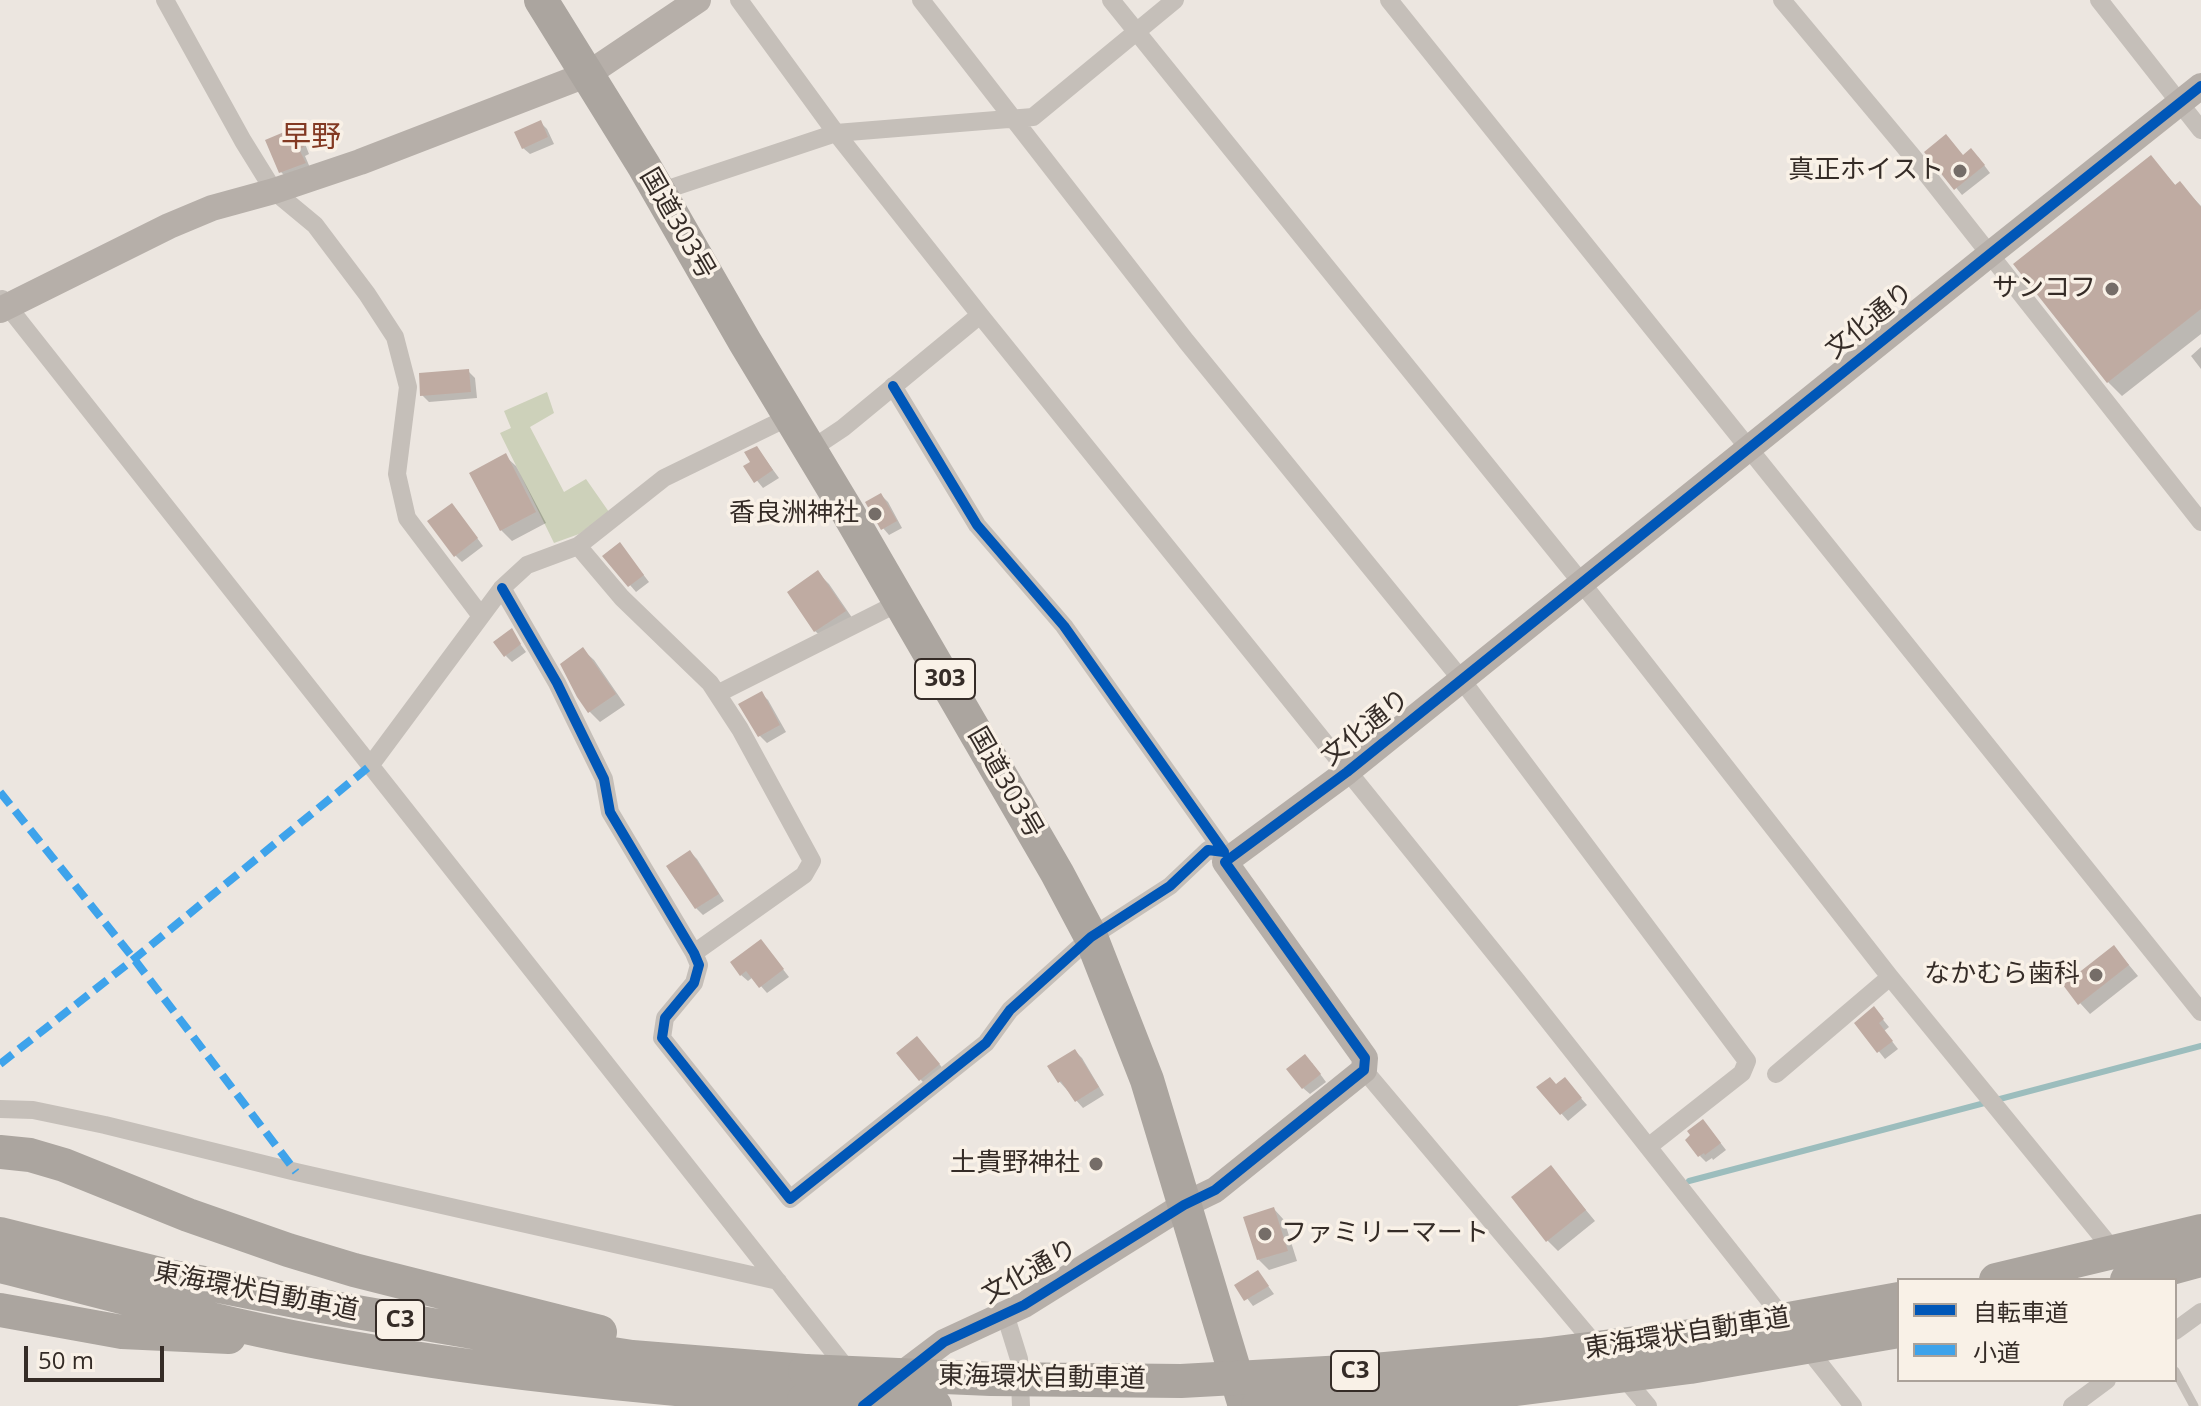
<!DOCTYPE html>
<html>
<head>
<meta charset="utf-8">
<style>
  body { margin:0 }
  #map { position:relative; width:2201px; height:1406px; overflow:hidden; background:#ece6e0; font-family:"Open Sans","Noto Sans JP",sans-serif }
  canvas { display:block }
  .legend { position:absolute; left:1897px; top:1278px; width:280px; height:104px; box-sizing:border-box; background:#f9f1e7; border:2px solid #aba29a; margin:0; padding:10px 14px; list-style:none; font-size:24px; color:#352c27 }
  .legend li { display:flex; align-items:center; gap:16px; height:40px }
  .legend b { width:40px; border:2px solid #aba29a }
  .scale { position:absolute; left:24px; top:1346px; width:140px; height:36px; box-sizing:border-box; border:4px solid #352c27; border-top:0; padding-left:10px; font-size:24px; line-height:28px; white-space:nowrap; color:#352c27; -webkit-text-stroke:6px #f9f1e7; paint-order:stroke }
</style>
</head>
<body>
<div id="map">
<canvas width="2201" height="1406"></canvas>
<ul class="legend">
<li><b style="height:10px;background:#0057b8"></b>自転車道</li>
<li><b style="height:10px;background:#3ea3eb"></b>小道</li>
</ul>
<div class="scale">50 m</div>
</div>
<script>
const c = document.querySelector('canvas').getContext('2d');
c.lineJoin = 'round';
function fillPath(path, color) { c.fillStyle = color; c.fill(path, 'evenodd'); }
function strokePath(path, color, width, dash) { c.strokeStyle = color; c.lineWidth = width; c.lineCap = dash ? 'butt' : 'round'; c.setLineDash(dash || []); c.stroke(path); }
function drawText(font, color, halo, rows, align = 'center') {
  c.font = font + ' "Open Sans","Noto Sans JP",sans-serif'; c.lineWidth = 7; c.setLineDash([]); c.textBaseline = 'middle'; c.strokeStyle = halo; c.fillStyle = color; for (const [text, x, y, turn = 0] of rows) {
    c.save(); c.translate(x, y); c.rotate((+turn || 0) * Math.PI / 180); c.textAlign = isNaN(turn) ? turn : align; if (halo) c.strokeText(text, 0, 0); c.fillText(text, 0, 0); c.restore();
  }
}
fillPath(new Path2D(`
  M547,392L554,413L530,427L564,492L586,479L609,512L579,534L554,543L500,433L511,428L504,411Z`), '#cdd1ba');
fillPath(new Path2D(`
  M540,122L547,129L554,144L530,154L523,148Z
  M295,129L302,136L309,154L305,156L311,170L287,178L280,171Z
  M1927,152L1978,157L1990,173L1962,195Z
  M2151,158L2177,187L2180,184L2201,206V334L2122,396L2108,382Z
  M2201,347V369L2191,356Z
  M469,372L475,378L477,398L429,402L422,395Z
  M757,448L779,478L763,488L746,467L753,463Z
  M505,456L516,466L546,523L512,541L501,530Z
  M881,495L888,502L902,528L889,535L883,528Z
  M458,512L483,546L462,562L455,555Z
  M626,552L649,582L636,592L630,585Z
  M818,573L829,584L855,622L826,641L815,631Z
  M511,631L526,652L512,662L506,656Z
  M583,650L594,660L625,705L600,722L590,712Z
  M762,694L768,700L786,732L767,743L760,736Z
  M690,852L697,859L724,901L703,915L696,908L669,866Z
  M761,941L789,977L767,993L753,977L748,981L741,975Z
  M2124,959L2138,976L2090,1014L2080,1003Z
  M1880,1016L1889,1027L1884,1031L1898,1049L1885,1059L1857,1024Z
  M923,1045L946,1072L927,1086L921,1080Z
  M1075,1051L1082,1058L1104,1095L1083,1108L1059,1081Z
  M1312,1063L1326,1082L1310,1094L1303,1088Z
  M1571,1087L1587,1105L1568,1121L1539,1088Z
  M1709,1128L1726,1150L1713,1160L1712,1158L1706,1162L1700,1156Z
  M1551,1168L1595,1221L1558,1251L1547,1240Z
  M1274,1209L1284,1220L1297,1261L1269,1270L1258,1259Z
  M1258,1272L1274,1294L1253,1306L1237,1285Z`), '#0003');
strokePath(new Path2D(`
  M1689,1181L2201,1046`), '#9cbdbd', 6);
fillPath(new Path2D(`
  M541,120L548,137L522,149L514,132Z
  M296,127L304,147L299,149L306,163L279,173L265,140Z
  M1946,134L1963,155L1971,148L1985,165L1954,190L1924,152Z
  M2151,155L2175,185L2180,181L2201,207V309L2107,383L2013,264Z
  M469,369L471,392L420,396L419,373Z
  M757,446L773,470L754,483L743,466L750,462L744,452Z
  M506,453L536,512L500,531L469,473Z
  M881,493L897,521L881,530L865,502Z
  M452,503L478,538L454,557L427,521Z
  M620,542L644,575L628,587L602,556Z
  M818,570L846,611L814,632L787,592Z
  M512,628L521,644L504,657L493,642Z
  M583,647L616,694L588,713L577,697L560,664Z
  M762,691L780,725L758,737L738,704Z
  M690,850L719,894L695,909L666,866Z
  M761,939L784,969L759,988L746,971L740,976L730,962Z
  M2114,945L2129,965L2078,1005L2063,985Z
  M1874,1006L1884,1019L1879,1023L1893,1041L1877,1053L1854,1023Z
  M917,1036L940,1064L919,1081L896,1053Z
  M1075,1049L1099,1087L1075,1102L1061,1081L1058,1083L1047,1066Z
  M1305,1054L1321,1074L1302,1089L1286,1069Z
  M1550,1077L1556,1084L1565,1077L1582,1098L1560,1115L1536,1087Z
  M1703,1119L1721,1143L1705,1155L1704,1153L1698,1157L1685,1140L1690,1135L1687,1131Z
  M1551,1165L1586,1210L1546,1242L1511,1197Z
  M1274,1207L1288,1251L1257,1260L1243,1217Z
  M1258,1270L1269,1286L1244,1301L1234,1285Z`), '#bfaba2');
strokePath(new Path2D(`
  M2175,1371L2194,1406`), '#c5bfb9', 9);
strokePath(new Path2D(`
  M165,0L243,141L274,191L315,225L367,294L395,337L408,387L397,474L407,518L481,616
  M739,0L836,133L980,315L1517,981L1788,1324
  M921,0L1186,341L1461,679L1747,1061L1742,1073L1648,1147
  M1111,0L1581,582L1890,977L2118,1256
  M1389,0L2201,1012
  M1782,0L1913,157L2201,522
  M2099,0L2201,130
  M659,192L836,133L1033,117L1175,0
  M2,299L851,1374
  M810,450L843,428L980,315
  M578,546L622,598L710,683L740,729L812,861L804,875L694,953
  M502,588L557,683L576,722L604,779L610,812L694,953L699,965L694,983L665,1018L662,1038L790,1199L986,1043L1010,1010L1091,937L1170,886L1208,850L1224,852L1064,626L977,525L893,386
  M717,694L900,602
  M370,766L502,588L527,565L578,546L664,478L789,417
  M1364,1070L1599,1349
  M1776,1074L1890,977
  M0,1109L33,1110L105,1125L296,1172L778,1281
  M1005,1314L1019,1359L1021,1406
  M2175,1331L2201,1312
  M1804,1344L1853,1406
  M1621,1374L1648,1406
  M2072,1406L2107,1380`), '#c5bfb9', 18);
strokePath(new Path2D(`
  M0,310L169,226L212,208L274,191L360,162L588,74L698,0
  M895,1379L944,1342L1024,1305L1184,1205L1215,1190L1364,1070L1365,1058L1225,862L1347,772L1990,254L2201,86`), '#b6afa9', 26);
strokePath(new Path2D(`
  M541,0L644,166L745,342L847,511L1057,873L1091,937L1147,1080L1245,1406
  M0,1152L30,1155L64,1165L188,1215L288,1250L354,1270L600,1332
  M0,1234L168,1276L316,1305L484,1334L632,1357L805,1371
  M0,1266C105,1292 211,1322 318,1342C479,1372 642,1387 804,1400
  M0,1310L122,1332L229,1337`), '#aba59f', 34);
strokePath(new Path2D(`
  M1996,1280L2201,1231
  M2127,1280L2201,1260
  M805,1371L991,1379L1181,1381L1363,1371L1541,1355L1706,1334L1899,1299
  M804,1400L935,1406
  M1258,1406L1508,1390L1690,1367L1899,1331`), '#aba59f', 34);
strokePath(new Path2D(`
  M0,792L134,959L296,1172
  M0,1064L134,959L370,766`), '#3ea3eb', 8, [16, 8]);
strokePath(new Path2D(`
  M502,588L557,683L576,722L604,779L610,812L694,953L699,965L694,983L665,1018L662,1038L790,1199L986,1043L1010,1010L1091,937L1170,886L1208,850L1224,852L1064,626L977,525L893,386
  M863,1406L944,1342L1024,1305L1184,1205L1215,1190L1364,1070L1365,1058L1225,862L1347,772L1990,254L2201,86`), '#0057b8', 10);
for (const [x, y, r, color] of [
  [1960,171,8,"#756d68"],
  [2112,289,8,"#756d68"],
  [875,514,8,"#756d68"],
  [2096,975,8,"#756d68"],
  [1096,1164,8,"#756d68"],
  [1265,1234,8,"#756d68"]
]) { const dot = new Path2D(); dot.arc(x, y, r, 0, 2 * Math.PI); c.fillStyle = color; c.fill(dot); strokePath(dot, '#f9f1e7', 3); }
for (const [x, y, w] of [
  [945,679,60],
  [400,1320,48],
  [1355,1371,48]
]) { const box = new Path2D(); box.roundRect(x - w / 2, y - 20, w, 40, 6); c.fillStyle = '#f9f1e7'; c.fill(box); strokePath(box, '#352c27', 2); }
drawText('bold 24px', '#352c27', null, [
  ["303",945,679],
  ["C3",400,1320],
  ["C3",1355,1371]
]);
drawText('26px', '#352c27', '#f9f1e7', [
  ["真正ホイスト",1944,171],
  ["サンコフ",2096,289],
  ["香良洲神社",859,514],
  ["なかむら歯科",2080,975],
  ["土貴野神社",1080,1164],
  ["ファミリーマート",1281,1234,"left"]
], 'right');
drawText('26px', '#352c27', '#f9f1e7', [
  ["国道303号",677,224,60],
  ["文化通り",1870,321,-39],
  ["文化通り",1366,728,-39],
  ["国道303号",1005,783,60],
  ["文化通り",1030,1272,-29],
  ["東海環状自動車道",256,1292,11],
  ["東海環状自動車道",1687,1334,-9],
  ["東海環状自動車道",1042,1378,1]
]);
drawText('30px', '#833922', '#f9f1e7', [
  ["早野",311,138]
]);
</script>
</body>
</html>
